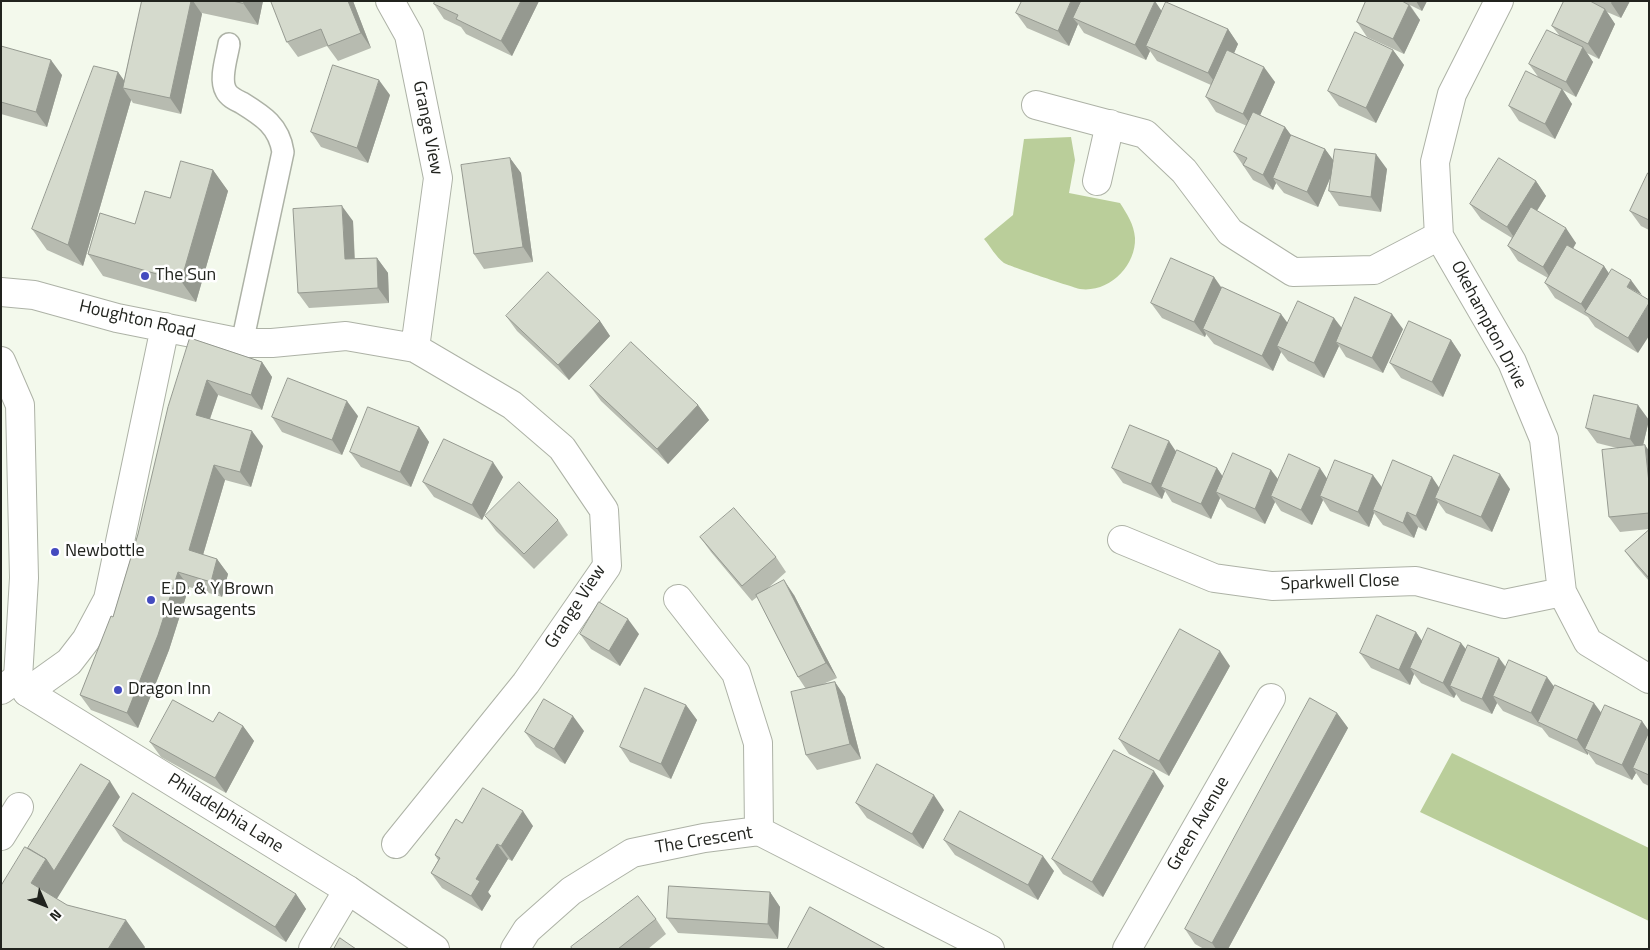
<!DOCTYPE html>
<html>
<head>
<meta charset="utf-8">
<style>
  body { margin:0 }
  #map { position:relative; width:1650px; height:950px; overflow:hidden; background:#f3f9ec; font-family:"Titillium Web",sans-serif }
  canvas { display:block }
  .frame { position:absolute; inset:0; border:2px solid #21231e; pointer-events:none }
  .north { position:absolute; left:20px; top:880px; width:50px; height:50px; -webkit-text-stroke:4px #fff; paint-order:stroke; rotate:134deg; font-size:14px; font-weight:700; line-height:20px; text-align:center; color:#21231e }
  .north::after { content:''; display:block; margin:auto; width:18px; height:22px; background:#21231e; clip-path:polygon(50% 0,100% 100%,50% 72%,0 100%) }
</style>
</head>
<body>
<div id="map">
<canvas width="1650" height="950"></canvas>
<div class="frame"></div>
<div class="north">N</div>
</div>
<script>
const c = document.querySelector('canvas').getContext('2d');
c.lineJoin = 'round';
function fillPath(path, color) { c.fillStyle = color; c.fill(path, 'evenodd'); }
function strokePath(path, color, width, dash) { c.strokeStyle = color; c.lineWidth = width; c.lineCap = dash ? 'butt' : 'round'; c.setLineDash(dash || []); c.stroke(path); }
function drawText(font, color, halo, rows, align = 'center') {
  c.font = font + ' "Titillium Web",sans-serif'; c.lineWidth = 5; c.setLineDash([]); c.textBaseline = 'middle'; c.strokeStyle = halo; c.fillStyle = color; for (const [text, x, y, turn = 0] of rows) {
    c.save(); c.translate(x, y); c.rotate((+turn || 0) * Math.PI / 180); c.textAlign = isNaN(turn) ? turn : align; if (halo) c.strokeText(text, 0, 0); c.fillText(text, 0, 0); c.restore();
  }
}
fillPath(new Path2D(`
  M1071,137L1075,160L1069,193L1120,203C1127,214 1134,224 1135,238C1136,266 1109,293 1080,289C1072,287 1009,266 1004,263C996,257 990,246 984,239L1013,215L1024,139Z
  M1452,753L1649,848V921L1420,812Z`), '#bace9a');
const lane = new Path2D(`
  M229,44C227,57 219,79 226,91C229,97 236,100 242,103C263,116 279,126 283,152L242,343`);
const street = new Path2D(`
  M390,1L409,35L438,178L415,348
  M1499,1L1452,94L1435,162L1439,236L1512,362L1544,439L1562,592L1588,642L1649,679
  M1036,105L1145,134L1184,171L1230,232L1293,272L1374,270L1439,236
  M1097,181L1110,124
  M1,292L34,295L117,318L242,343H272L346,336L415,348L512,405L562,448L604,510L607,566L526,683L396,844
  M1122,540L1214,578L1272,586L1416,581L1504,604L1562,592
  M678,599L736,673L758,743L759,831
  M27,692L69,662L86,640L108,599L165,327
  M1,836L19,807
  M313,949L348,890
  M515,949L527,930L571,891L632,853L704,838L759,831L990,949
  M1127,949L1271,698`);
const secondary = new Path2D(`
  M1,690L18,678`);
const primary = new Path2D(`
  M1,361L20,405L24,578L18,678L27,692L348,890L435,949`);
strokePath(lane, '#adb2a6', 24);
strokePath(street, '#adb2a6', 30);
strokePath(secondary, '#adb2a6', 30);
strokePath(primary, '#adb2a6', 30);
strokePath(lane, '#fff', 21);
strokePath(street, '#fff', 28);
strokePath(secondary, '#fff', 28);
strokePath(primary, '#fff', 28);
fillPath(new Path2D(`
  M142,1H263L258,25L202,13L181,114L133,103L131,100L83,266L47,250L32,229L118,72L124,81Z
  M271,1H353L371,48L338,61L327,46L298,57L287,42Z
  M539,1L512,56L466,34L461,27L444,19L434,4Z
  M1366,1H1427L1422,11L1410,5L1420,20L1404,54L1367,37L1357,22Z
  M1564,1H1630L1621,18L1607,12L1615,24L1599,59L1587,53L1593,62L1576,97L1563,90L1572,104L1555,139L1519,121L1509,106L1539,78L1529,64L1559,35L1552,26Z
  M1162,11L1228,29L1238,44L1234,53L1275,82L1260,115L1285,127L1291,135L1325,149L1333,160L1387,169L1381,212L1339,206L1329,191L1331,176L1318,207L1284,193L1276,183L1273,190L1253,180L1234,152L1247,126L1216,112L1206,97L1211,85L1157,61L1150,51L1146,60L1084,33L1078,24L1069,46L1027,28L1016,13Z
  M1,46L62,75L47,127L1,114Z
  M1393,50L1404,65L1376,123L1339,106L1328,91Z
  M390,95L368,163L321,147L311,132Z
  M510,158L521,173L533,262L484,269L474,254Z
  M213,170L228,191L196,302L103,276L88,254L135,224L170,198Z
  M1649,173V230L1641,226L1630,211Z
  M1536,181L1546,196L1537,211L1576,243L1573,249L1604,266L1609,274L1638,353L1595,327L1588,317L1555,298L1545,283L1548,278L1518,261L1508,246L1512,238L1481,219L1470,204Z
  M353,221L355,259L377,258L388,273L389,303L309,308L298,293Z
  M1214,277L1222,288L1288,323L1334,318L1342,328L1403,329L1383,373L1346,357L1339,346L1324,378L1288,361L1281,352L1273,371L1214,344L1206,334L1205,337L1162,318L1151,303Z
  M506,316L600,321L610,336L569,380L517,331Z
  M190,338L262,362L272,377L262,410L218,395L210,419L263,446L251,487L225,480L203,555L217,559L228,574L222,597L189,587L169,650L138,728L91,710L80,695L113,617L138,534Z
  M1451,340L1461,355L1443,397L1401,378L1390,363Z
  M590,386L698,405L709,420L668,464L601,401Z
  M358,416L342,455L282,432L272,417Z
  M1649,420L1643,445H1645L1649,451V529L1620,532L1609,517L1617,448L1597,443L1586,428Z
  M419,427L429,442L411,487L361,467L350,452Z
  M1176,452L1217,468L1223,477L1271,470L1278,479L1327,478L1382,488H1440L1510,489L1492,532L1446,513L1438,502L1426,531L1418,527L1414,538L1383,525L1374,513L1369,527L1330,511L1323,500L1312,525L1281,511L1275,502L1265,524L1227,507L1220,498L1211,519L1172,502L1165,491L1162,499L1123,483L1112,468Z
  M503,477L482,520L434,497L423,482Z
  M485,516L558,520L568,535L534,569L496,531Z
  M1649,530V581L1636,566L1625,551Z
  M700,537L776,557L786,572L767,589L794,595L837,678L823,684L835,682L845,697L861,759L817,770L806,755V689L798,677L757,597L752,601L711,552Z
  M1416,632L1422,641L1461,643L1466,649L1499,658L1506,667L1554,687L1601,713L1649,731V786L1643,783L1636,773L1632,780L1596,764L1588,753V755L1549,737L1542,728L1503,711L1497,703L1492,714L1461,701L1456,694L1454,698L1421,683L1414,674L1410,685L1371,668L1360,653Z
  M580,634H639L620,666L591,649Z
  M1230,666L1169,776L1129,754L1119,739Z
  M686,705L697,720L671,779L630,762L620,747Z
  M1337,713L1348,728L1228,949H1204L1195,944L1185,929Z
  M213,722L243,726L254,741L226,793L161,757L150,742Z
  M584,731L565,764L536,747L525,732Z
  M1164,786L1103,897L1063,874L1052,859Z
  M856,803L944,810L923,849L867,818Z
  M462,823L533,826L512,861L508,859L488,892L491,896L482,911L442,888L431,873L438,860L435,855Z
  M113,826L296,894L306,909L286,942L123,841Z
  M944,840L1054,871L1038,900L955,855Z
  M770,892L780,907L778,939L678,933L667,918Z
  M656,919L666,934L648,949H572Z`), '#b7bbb0');
fillPath(new Path2D(`
  M191,1H193L202,14L181,114L170,98Z
  M244,1H263L258,25L243,3Z
  M348,1H353L371,48L361,33Z
  M521,1H539L512,56L501,41Z
  M1071,1H1088L1073,18L1078,24L1069,46L1058,31Z
  M1155,1L1165,16L1146,46L1150,51L1146,60L1135,45Z
  M1416,1H1427L1422,11Z
  M1612,1H1630L1621,18L1611,3Z
  M1409,5L1420,20L1404,54L1393,39Z
  M1605,9L1615,24L1599,59L1588,44Z
  M1228,29L1238,44L1219,88L1208,73Z
  M1583,47L1593,62L1576,97L1566,82Z
  M1393,50L1404,65L1376,123L1366,108Z
  M51,60L62,75L47,127L36,112Z
  M1264,67L1275,82L1254,129L1243,114Z
  M118,72L131,90L123,88L131,100L83,266L68,245Z
  M379,80L390,95L368,163L357,148Z
  M1562,89L1572,104L1555,139L1545,124Z
  M1285,127L1296,142L1273,178L1276,183L1273,190L1263,175Z
  M1325,149L1336,164L1318,207L1307,192Z
  M1376,154L1387,169L1381,212L1371,197Z
  M510,158L521,173L533,262L523,247Z
  M213,170L228,191L196,302L181,281Z
  M1536,181L1546,196L1517,242L1507,227Z
  M342,206L353,221L355,274L345,259Z
  M1566,228L1576,243L1553,282L1543,267Z
  M377,258L388,273L389,303L378,288Z
  M1604,266L1614,281L1589,315L1581,304Z
  M1214,277L1224,292L1203,329L1206,334L1205,337L1194,322Z
  M1631,280L1642,295L1627,287Z
  M1649,303V336L1638,353L1628,338Z
  M1281,314L1292,329L1277,346L1281,352L1273,371L1262,356Z
  M1392,314L1403,329L1383,373L1372,358Z
  M1334,318L1345,333L1336,342L1339,346L1324,378L1314,363Z
  M600,321L610,336L569,380L558,365Z
  M1451,340L1461,355L1443,397L1432,382Z
  M262,362L272,377L262,410L251,395Z
  M207,380L218,395L206,430L196,415Z
  M347,401L358,416L342,455L332,440Z
  M698,405L709,420L668,464L657,449Z
  M1638,405L1649,420L1641,454L1630,439Z
  M419,427L429,442L411,487L400,472Z
  M252,431L263,446L251,487L240,472Z
  M1169,441L1179,456L1161,487L1165,491L1162,499L1151,484Z
  M1645,445L1649,451V483Z
  M493,462L503,477L482,520L472,505Z
  M214,465L225,480L200,565L189,550Z
  M1217,468L1227,483L1216,492L1220,498L1211,519L1201,504Z
  M1320,468L1330,483L1320,496L1323,500L1312,525L1301,510Z
  M1271,470L1282,485L1271,496L1275,502L1265,524L1255,509Z
  M1500,474L1510,489L1492,532L1481,517Z
  M1373,475L1384,490L1373,510L1374,513L1369,527L1358,512Z
  M1432,477L1442,492L1435,498L1438,502L1426,531L1416,516Z
  M1407,512L1418,527L1414,538L1403,523Z
  M217,559L228,574L222,597L211,582Z
  M178,572L189,587L169,650L138,728L127,713Z
  M784,580L794,595L837,678L826,663Z
  M628,619L639,634L620,666L609,651Z
  M1416,632L1426,647L1410,668L1414,674L1410,685L1399,670Z
  M1461,643L1472,658L1450,686L1456,694L1454,698L1443,683Z
  M1220,651L1230,666L1169,776L1159,761Z
  M1499,658L1510,674L1493,696L1497,703L1492,714L1482,699Z
  M1547,677L1558,692L1538,722L1542,728L1531,713Z
  M835,682L845,697L861,759L850,744Z
  M1594,703L1605,718L1585,749L1588,753V755L1577,740Z
  M686,705L697,720L671,779L661,764Z
  M1337,713L1348,728L1228,949H1216L1212,943Z
  M573,716L584,731L565,764L554,749Z
  M1642,721L1649,731V744L1633,768L1636,773L1632,780L1622,765Z
  M243,726L254,741L226,793L215,778Z
  M1154,771L1164,786L1103,897L1092,882Z
  M110,781L120,797L50,910L31,883L46,859Z
  M934,795L944,810L923,849L912,834Z
  M523,811L533,826L512,861L501,846Z
  M497,844L508,859L488,892L491,896L482,911L471,896L476,879Z
  M1043,856L1054,871L1038,900L1028,885Z
  M770,892L780,907L778,939L768,924Z
  M296,894L306,909L286,942L275,927Z
  M126,920L145,947L144,949H108Z`), '#959990');
const building = new Path2D(`
  M142,1H191L170,98L123,88Z
  M233,1H244L243,3Z
  M271,1H348L361,33L328,46L321,29L287,42Z
  M435,1H521L501,41L456,19L458,15L434,4Z
  M1022,1H1071L1058,31L1016,13Z
  M1081,1H1155L1135,45L1073,18Z
  M1366,1H1402L1409,5L1393,39L1357,22Z
  M1564,1H1590L1605,9L1588,44L1552,26Z
  M1166,2L1228,29L1208,73L1146,46Z
  M1547,30L1583,47L1566,82L1529,64Z
  M1355,32L1393,50L1366,108L1328,91Z
  M1,46L51,60L36,112L1,102Z
  M1227,50L1264,67L1243,114L1206,97Z
  M333,65L379,80L357,148L311,132Z
  M94,66L118,72L68,245L32,229Z
  M1526,71L1562,89L1545,124L1509,106Z
  M1253,112L1285,127L1263,175L1243,165L1247,158L1234,152Z
  M1291,135L1325,149L1307,192L1273,178Z
  M1335,149L1376,154L1371,197L1329,191Z
  M510,158L523,247L474,254L461,165Z
  M1499,158L1536,181L1507,227L1470,204Z
  M181,161L213,170L181,281L88,254L100,213L135,224L145,191L170,198Z
  M1648,173H1649V220L1630,211Z
  M342,206L345,259L377,258L378,288L298,293L293,209Z
  M1531,207L1566,228L1543,267L1508,246Z
  M1567,245L1604,266L1581,304L1545,283Z
  M1171,258L1214,277L1194,322L1151,303Z
  M1612,269L1631,280L1627,287L1649,300V303L1628,338L1585,312Z
  M548,272L600,321L558,365L506,316Z
  M1222,287L1281,314L1262,356L1203,329Z
  M1355,297L1392,314L1372,358L1336,342Z
  M1298,301L1334,318L1314,363L1277,346Z
  M1409,321L1451,340L1432,382L1390,363Z
  M190,338L262,362L251,395L207,380L196,415L252,431L240,472L214,465L189,550L217,559L211,582L178,572L158,635L127,713L80,695L111,616L113,617L138,534L168,407Z
  M631,342L698,405L657,449L590,386Z
  M288,378L347,401L332,440L272,417Z
  M1594,395L1638,405L1630,439L1586,428Z
  M368,407L419,427L400,472L350,452Z
  M1130,425L1169,441L1151,484L1112,468Z
  M444,439L493,462L472,505L423,482Z
  M1645,445L1649,483V513L1609,517L1602,450Z
  M1177,450L1217,468L1201,504L1161,487Z
  M1233,453L1271,470L1255,509L1216,492Z
  M1289,454L1320,468L1301,510L1271,496Z
  M1454,455L1500,474L1481,517L1435,498Z
  M1335,460L1373,475L1358,512L1320,496Z
  M1393,460L1432,477L1416,516L1407,512L1403,523L1373,510Z
  M519,482L558,520L524,554L485,516Z
  M734,508L776,557L742,586L700,537Z
  M1649,530V578L1625,551Z
  M784,580L826,663L798,677L756,595Z
  M599,602L628,619L609,651L580,634Z
  M1377,615L1416,632L1399,670L1360,653Z
  M1428,628L1461,643L1443,683L1410,668Z
  M1180,629L1220,651L1159,761L1119,739Z
  M1468,645L1499,658L1482,699L1450,686Z
  M1509,660L1547,677L1531,713L1493,696Z
  M835,682L850,744L806,755L791,692Z
  M1555,685L1594,703L1577,740L1538,722Z
  M645,688L686,705L661,764L620,747Z
  M1310,698L1337,713L1212,943L1185,929Z
  M544,699L573,716L554,749L525,732Z
  M173,700L213,722L219,712L243,726L215,778L150,742Z
  M1605,705L1642,721L1622,765L1585,749Z
  M1649,732V775L1633,768Z
  M1114,750L1154,771L1092,882L1052,859Z
  M81,764L110,781L54,871L46,859L28,848Z
  M877,764L934,795L912,834L856,803Z
  M483,788L523,811L501,846L497,844L476,879L480,881L471,896L431,873L440,858L435,855L456,819L462,823Z
  M133,793L296,894L275,927L113,826Z
  M960,811L1043,856L1028,885L944,840Z
  M25,847L46,859L31,883L67,905L126,920L108,949H1V886Z
  M669,886L770,892L768,924L667,918Z
  M638,896L656,919L618,949H572L571,947Z
  M810,907L886,949H790L788,948Z
  M340,938L356,949H334Z`);
fillPath(building, '#d5dacd');
strokePath(building, '#959990', 1);
for (const [x, y, r, color] of [
  [145,276,5,"#444bbf"],
  [55,552,5,"#444bbf"],
  [151,600,5,"#444bbf"],
  [118,690,5,"#444bbf"]
]) { const dot = new Path2D(); dot.arc(x, y, r, 0, 2 * Math.PI); c.fillStyle = color; c.fill(dot); strokePath(dot, '#fff', 2); }
drawText('18px', '#21231e', '#fff', [
  ["Grange View",427,128,79],
  ["Houghton Road",137,320,13],
  ["Okehampton Drive",1488,325,62],
  ["Sparkwell Close",1340,583,-2],
  ["Grange View",576,607,-57],
  ["Philadelphia Lane",225,814,32],
  ["Green Avenue",1199,824,-60],
  ["The Crescent",704,841,-9]
]);
drawText('18px', '#21231e', '#fff', [
  ["The Sun",155,276],
  ["Newbottle",65,552],
  ["E.D. & Y Brown",161,590],
  ["Newsagents",161,611],
  ["Dragon Inn",128,690]
], 'left');
</script>
</body>
</html>
